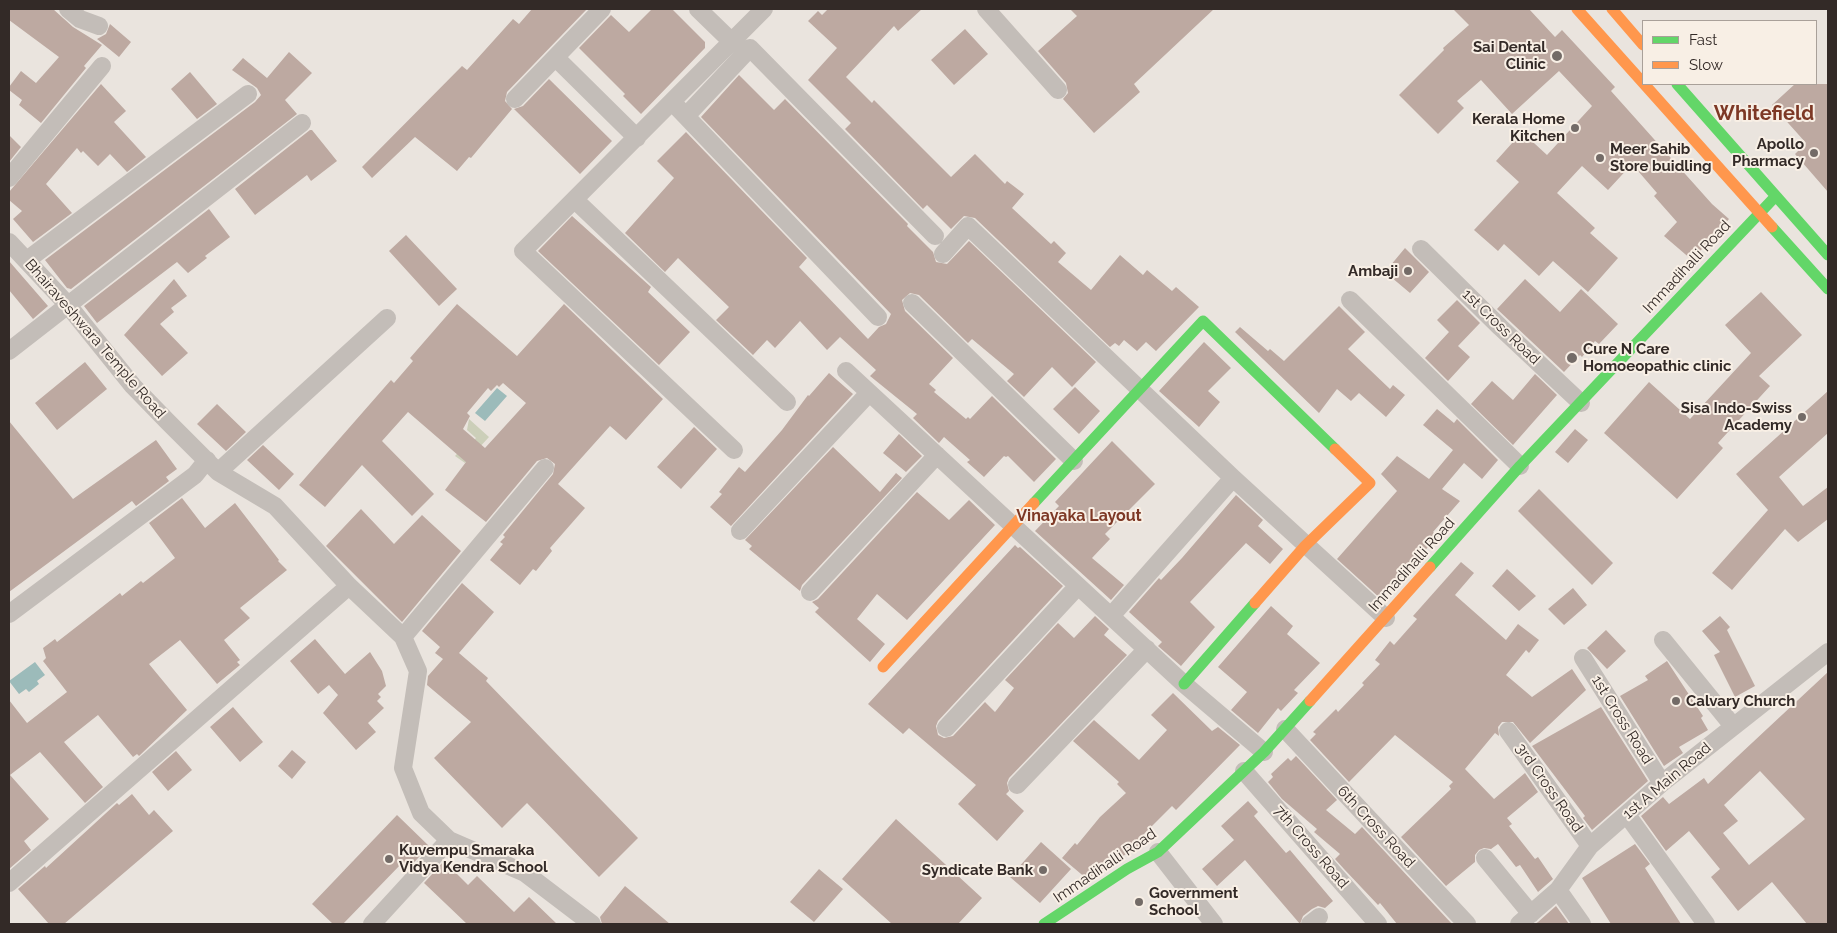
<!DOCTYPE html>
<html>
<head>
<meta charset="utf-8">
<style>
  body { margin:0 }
  #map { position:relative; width:1837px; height:933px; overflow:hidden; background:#eae4de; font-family:Raleway,sans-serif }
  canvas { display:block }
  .frame { position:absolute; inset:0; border:10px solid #332a27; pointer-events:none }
  .legend { position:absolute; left:1642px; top:20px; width:175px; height:65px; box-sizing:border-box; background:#f8efe5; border:1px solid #a9a099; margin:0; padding:6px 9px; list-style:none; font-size:15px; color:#332a27 }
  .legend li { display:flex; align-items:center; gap:10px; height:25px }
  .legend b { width:25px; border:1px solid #a9a099 }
</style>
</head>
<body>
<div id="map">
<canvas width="1837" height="933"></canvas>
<div class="frame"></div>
<ul class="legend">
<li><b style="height:6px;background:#63d668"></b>Fast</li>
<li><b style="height:6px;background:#ff974d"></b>Slow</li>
</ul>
</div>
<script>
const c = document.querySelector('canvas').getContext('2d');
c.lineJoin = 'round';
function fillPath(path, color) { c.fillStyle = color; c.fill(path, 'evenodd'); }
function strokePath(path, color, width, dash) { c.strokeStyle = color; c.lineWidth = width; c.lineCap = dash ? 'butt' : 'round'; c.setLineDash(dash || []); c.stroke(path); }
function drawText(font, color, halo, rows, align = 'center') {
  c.font = font + ' Raleway,sans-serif'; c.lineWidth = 4; c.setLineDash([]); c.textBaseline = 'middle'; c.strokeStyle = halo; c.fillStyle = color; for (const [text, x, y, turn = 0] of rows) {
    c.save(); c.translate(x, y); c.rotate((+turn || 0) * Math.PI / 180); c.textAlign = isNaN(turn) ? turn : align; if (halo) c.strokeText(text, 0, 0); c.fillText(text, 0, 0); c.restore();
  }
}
fillPath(new Path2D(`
  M469,419L489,437L465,463L455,456L464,446L467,448L476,438L467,430Z`), '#cccfb9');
fillPath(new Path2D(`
  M497,388L507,396L485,421L475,413Z
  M35,662L45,675L37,681L39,684L29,692L26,689L19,694L9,681Z`), '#9cbbba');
fillPath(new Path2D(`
  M9,9H53L73,27L102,45L84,66L86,68L41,123L19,105L22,100L9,90V87L21,71L36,83L59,57L9,20Z
  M532,9H587L507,92L505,101L512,109L471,158L469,157L457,171L415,137L372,178L362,167L462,66L467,70L513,19L519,24Z
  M652,9H672L705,42V48L641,114L623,96L625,94L579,48L611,15L629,32Z
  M828,9H922L898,31L894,26L846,77L872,103L874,100L951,177L975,154L1005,184L1007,181L1024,194L1012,208L1051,244L1054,241L1066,253L1058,262L1091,290L1120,255L1143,275L1147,270L1172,291L1176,287L1199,307L1156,351L1146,342L1137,351L1124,340L1119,346L1115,343L1110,347L975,218L964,216L951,229L927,205L923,209L845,129L851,123L808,80L837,48L808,21L818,11L822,15Z
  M1070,9H1214L1134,84L1140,92L1094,133L1063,99L1068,93L1066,83L1038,51L1077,16Z
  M1453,9H1529L1555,37L1562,30L1615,87L1611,91L1712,204L1729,219L1692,260L1664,236L1677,222L1654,196L1657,193L1632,164L1608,190L1582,166L1557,193L1595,228L1590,233L1618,258L1588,292L1553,261L1539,276L1504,244L1498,251L1474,230L1519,182L1496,161L1522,132L1547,155L1592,106L1559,71L1512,114L1481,80L1457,101L1464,108L1438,134L1399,95L1444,50L1443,48L1469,25Z
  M110,24L131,42L119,57L97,39L106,34Z
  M965,29L988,54L954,85L931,60Z
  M289,52L312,73L285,100L297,114L71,289L67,288L45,260L255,102L261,95L257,88L232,70L243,58L267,78Z
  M190,72L217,104L197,119L171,89Z
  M739,75L774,110L785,99L908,224L907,226L933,252L936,262L947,264L969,241L1096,362L1072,387L1052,367L1024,397L1007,381L1014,374L972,339L968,343L919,295L910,293L902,300L905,311L953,358L929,384L936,390L934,392L966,419L968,417L970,419L992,396L1056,459L1034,482L1008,456L1006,457L1004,456L984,477L967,462L970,460L944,437L939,443L913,418L917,414L870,376L876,370L840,337L827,350L800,321L775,348L767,340L753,355L716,320L729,307L678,258L665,272L625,233L674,178L657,161L686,132L807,258L799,267L868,339L879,327L886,324L891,314L701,117Z
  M549,79L612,141L580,174L514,109L523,106Z
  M101,84L126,111L114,122L146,157L127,172L110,154L98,166L83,151L81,153L77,148L46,184L72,213L33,242L13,219L22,211L9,200V192Z
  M1795,84H1828V192L1795,154L1806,143L1772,105Z
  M310,130H312L337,161L311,181L307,175L255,215L235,189Z
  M9,135L21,147L9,162Z
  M209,209L230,237L205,256L207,258L188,273L177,262L97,323L84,306Z
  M572,216L651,287L648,292L690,332L659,365L538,251Z
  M406,235L457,289L439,306L389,251Z
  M1405,248L1429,272L1410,293L1385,272Z
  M9,261L48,306L33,319L9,290Z
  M174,279L187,296L171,308L174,312L160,324L188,353L162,376L124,335Z
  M1525,279L1560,312L1581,289L1618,324L1599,344L1595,341L1582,357L1580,355L1564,372L1497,309Z
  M1761,292L1802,335L1759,376L1770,386L1718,443L1723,448L1677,499L1604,433L1649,382L1690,419L1751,353L1725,325Z
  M1457,300L1480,323L1458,346L1470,357L1448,381L1425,358L1449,332L1437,320Z
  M457,304L517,356L564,304L663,399L626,440L610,426L558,484L585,508L550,548L552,551L536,571L533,569L520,585L490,560L503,544L500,542L505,537L503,535L553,474L555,464L547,458L537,461L486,522L445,490L466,462L408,412L382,441L434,494L412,516L362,465L325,507L299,485L391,380L394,383L413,361L410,358ZM503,383L526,403L485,448L463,429L470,416L467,413L488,388L491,391L497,385L499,387Z
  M1339,306L1365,332L1348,349L1390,389L1393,385L1405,395L1386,417L1359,393L1351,401L1337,389L1319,413L1235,332L1240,327L1268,351L1270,349L1284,361Z
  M1204,342L1231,368L1208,391L1220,402L1199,427L1159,391Z
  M85,362L107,389L57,430L35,403Z
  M829,373L853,394L731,526L710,507L722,494L719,492L739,467L745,472L782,430L808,395L809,396Z
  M1535,374L1557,395L1513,445L1471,404L1492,381L1513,400Z
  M1075,387L1100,411L1079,434L1053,409Z
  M1828,391V433L1779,477L1803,506L1828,487V519L1798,542L1785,529L1732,590L1712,573L1768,510L1736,474Z
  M217,404L246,432L226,451L197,424Z
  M1437,409L1454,423L1457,419L1498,460L1482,479L1464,463L1442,489L1460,501L1433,532L1438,536L1381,599L1337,559L1397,491L1381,474L1397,456L1429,479L1453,450L1423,425Z
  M9,421L73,499L156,440L177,469L166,477L169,481L136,506L132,501L9,592Z
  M694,427L717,449L681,489L657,467Z
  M1575,429L1588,440L1568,463L1555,452Z
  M899,434L922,456L906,472L883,453Z
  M1112,441L1155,484L1105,534L1110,539L1092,558L1124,585L1111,600L1035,531L1059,506L1055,502Z
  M263,445L294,474L279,490L247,460Z
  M833,447L880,492L896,473L902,478L802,585L800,591L749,549L752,546L745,540Z
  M1539,489L1613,563L1592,585L1518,511Z
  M917,492L949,520L969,500L995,525L907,620L877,594L857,619L885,644L870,662L815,612L819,608L812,602L818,599Z
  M1236,495L1263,520L1258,526L1283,549L1270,564L1246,543L1190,602L1215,627L1181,666L1158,646L1162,642L1129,612L1159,578L1161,580L1182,558Z
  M182,498L205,528L235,503L279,560L278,561L287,570L240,608L250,618L224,640L240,660L237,662L240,665L217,684L180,640L149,664L187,710L139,756L137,754L133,757L98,715L64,742L103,787L85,803L40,752L10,775L49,819L24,841L31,850L9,869V700L27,723L67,692L43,661L46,658L43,648L55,639L57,642L120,593L122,596L141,581L143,583L175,558L149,523Z
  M361,509L394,544L422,515L461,551L402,622L326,546Z
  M1015,545L1018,548L1020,547L1063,586L938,721L936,726L938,735L944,738L953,736L985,702L995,712L1014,688L1005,680L1058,623L1074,638L1095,616L1109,629L1104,635L1127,655L1009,778L1007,783L1009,791L1006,794L1024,811L997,841L958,804L976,785L909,728L903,734L868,704Z
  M1461,562L1474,573L1455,595L1506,640L1518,624L1539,640L1529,653L1526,650L1506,675L1532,697L1572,669L1586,690L1530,743L1513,722H1502L1498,727L1499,736L1495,733L1465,769L1494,799L1525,773L1538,792L1507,818L1512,824L1509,826L1535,859L1538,857L1553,879L1538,892L1520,865L1516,867L1498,844L1491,849L1484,848L1479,850L1475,855V862L1446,886L1401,837L1451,789L1449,786L1453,782L1395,735L1349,782L1310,740L1316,734L1313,732L1336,709L1338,712L1364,685L1362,683L1380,664L1375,660L1390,641L1394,645L1417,619L1413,616Z
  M1507,569L1536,596L1519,611L1492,586Z
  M462,583L494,612L459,653L488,678L486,681L638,838L599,877L527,803L502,828L434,758L471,722L427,685L428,676L443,659L435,653L440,647L422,631Z
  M1573,588L1587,605L1564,625L1548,609Z
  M1271,606L1293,626L1287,634L1320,663L1294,690L1298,693L1281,711L1278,708L1258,733L1231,710L1247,692L1218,667Z
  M1720,616L1730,627L1727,630L1755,686L1735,697L1714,655L1720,652L1702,631Z
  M1606,630L1626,651L1607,669L1587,648Z
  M315,639L345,674L370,652L382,671L386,686L378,694L381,697L377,701L384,708L368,723L376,732L356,750L323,713L338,695L329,685L318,694L290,661Z
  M1667,661L1703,716L1701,718L1708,730L1679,747L1683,753L1664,766L1620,696L1648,680L1645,676Z
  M1828,672V924H1807L1772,882L1738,911L1711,877L1720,869L1689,831L1666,851L1641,816L1663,797L1669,804L1704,778L1708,784ZM1760,771L1805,819L1749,865L1723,833L1738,821L1724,805Z
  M1173,693L1212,731L1218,727L1240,745L1176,810L1172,806L1143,835L1147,840L1142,844L1087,879L1062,858L1075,843L1077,845L1100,817L1126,793L1117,784L1119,782L1073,741L1094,720L1139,760L1167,730L1151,715Z
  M233,707L263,742L240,762L210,727Z
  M1601,707L1648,781L1592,830L1583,818L1585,816L1532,746Z
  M292,750L306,762L292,779L278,766Z
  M176,751L192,770L168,791L152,772Z
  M1296,756L1337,800L1326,810L1355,834L1362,827L1452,924H1397L1380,903L1378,905L1344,869L1335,859L1340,854L1314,832L1317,829L1282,799L1268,782L1273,777L1271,774L1288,758L1291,761Z
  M132,794L149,815L154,810L173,831L64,924H49L18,889L45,866L46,868L117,803L119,805Z
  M1248,801L1258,812L1254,816L1286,853L1290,850L1333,901L1325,908L1318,906L1312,909L1303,916L1300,924L1245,860L1217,886L1202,869L1234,840L1221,826Z
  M397,815L429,846L409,868L403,862L343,924H333L312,904Z
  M896,819L982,898L958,924H892L842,879Z
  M1041,842L1071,869L1040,903L1010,877Z
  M1635,844L1650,864L1645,868L1681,924H1611L1582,878Z
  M444,861L468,885L477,876L514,912L529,897L557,924H467L424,883Z
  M819,869L843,889L814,922L790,902Z
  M625,886L670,924H602L600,917Z
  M1556,906L1569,924H1535L1538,922Z`), '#bda9a1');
strokePath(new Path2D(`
  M68,9L80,19L99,26
  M698,9L732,42
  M986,9L1058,90
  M556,58L637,138
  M515,99L602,9
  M678,108L878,317
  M686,116L750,48L935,236
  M9,178L102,66
  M575,200L787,402
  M9,242L67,304L133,386L168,422L218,472L275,506L349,586L403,637L418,671L403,768L421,813L449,840L525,873L592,924
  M1421,249L1500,327L1581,403
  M943,254L968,226L1233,478L1386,618
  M27,260L248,94
  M1350,300L1520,466
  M912,303L1074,461
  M9,351L302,123
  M846,371L1184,684L1264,752
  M734,450L523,251L764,9
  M218,472L387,318
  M740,531L869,393
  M810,592L937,455
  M9,614L195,475L207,460
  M1111,616L1233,478
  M403,637L545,468
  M1663,640L1733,726
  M1583,658L1662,783
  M946,728L1078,586
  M1285,729L1467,924
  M1508,731L1590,846
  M1244,771L1378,924
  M1017,785L1147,649
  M1627,815L1706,924
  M1158,852L1214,924
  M1485,858L1531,914
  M9,883L349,586
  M1558,890L1582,924
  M372,924L449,840
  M1310,924L1319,917
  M1519,924L1558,890L1590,846L1662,783L1828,652`), '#c3bdb8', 18);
strokePath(new Path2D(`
  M1677,84L1828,255
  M1772,227L1828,289
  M1034,503L1203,321L1335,449
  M1430,567L1520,466L1773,199
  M1184,684L1255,603
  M1044,924L1127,869L1158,852L1264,752L1310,701`), '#63d668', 11);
strokePath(new Path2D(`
  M1577,9L1772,227
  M1612,9L1643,45
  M1255,603L1305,546L1370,483L1335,449
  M883,667L1034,503
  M1310,701L1430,567`), '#ff974d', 11);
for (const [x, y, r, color] of [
  [1557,56,6,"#736b67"],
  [1575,128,5,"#736b67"],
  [1814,153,5,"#736b67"],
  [1600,158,5,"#736b67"],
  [1408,271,5,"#736b67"],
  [1572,358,6,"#736b67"],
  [1802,417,5,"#736b67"],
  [1676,701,5,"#736b67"],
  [389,859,5,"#736b67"],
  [1043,870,5,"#736b67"],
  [1139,902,5,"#736b67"]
]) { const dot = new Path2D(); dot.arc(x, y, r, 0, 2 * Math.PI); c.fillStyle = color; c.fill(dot); strokePath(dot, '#f8efe5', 2); }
drawText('bold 15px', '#332a27', '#f8efe5', [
  ["Sai Dental",1546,47],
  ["Clinic",1546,64],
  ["Kerala Home",1565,119],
  ["Kitchen",1565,136],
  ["Apollo",1804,144],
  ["Pharmacy",1804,161],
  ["Meer Sahib",1610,149,"left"],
  ["Store buidling",1610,166,"left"],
  ["Ambaji",1398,271],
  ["Cure N Care",1583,349,"left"],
  ["Homoeopathic clinic",1583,366,"left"],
  ["Sisa Indo-Swiss",1792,408],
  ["Academy",1792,425],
  ["Calvary Church",1686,701,"left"],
  ["Kuvempu Smaraka",399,850,"left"],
  ["Vidya Kendra School",399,867,"left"],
  ["Syndicate Bank",1033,870],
  ["Government",1149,893,"left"],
  ["School",1149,910,"left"]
], 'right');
drawText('15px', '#332a27', '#f8efe5', [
  ["Immadihalli Road",1687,267,-47],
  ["1st Cross Road",1501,327,44],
  ["Bhairaveshwara Temple Road",95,339,49],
  ["Immadihalli Road",1412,565,-48],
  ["1st Cross Road",1622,720,58],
  ["1st A Main Road",1667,781,-40],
  ["3rd Cross Road",1549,788,55],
  ["6th Cross Road",1376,827,47],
  ["7th Cross Road",1311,847,49],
  ["Immadihalli Road",1105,866,-34]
]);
drawText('bold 16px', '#7d3825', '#f8efe5', [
  ["Vinayaka Layout",1079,516]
]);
drawText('bold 20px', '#7d3825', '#f8efe5', [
  ["Whitefield",1764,114]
]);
</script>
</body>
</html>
